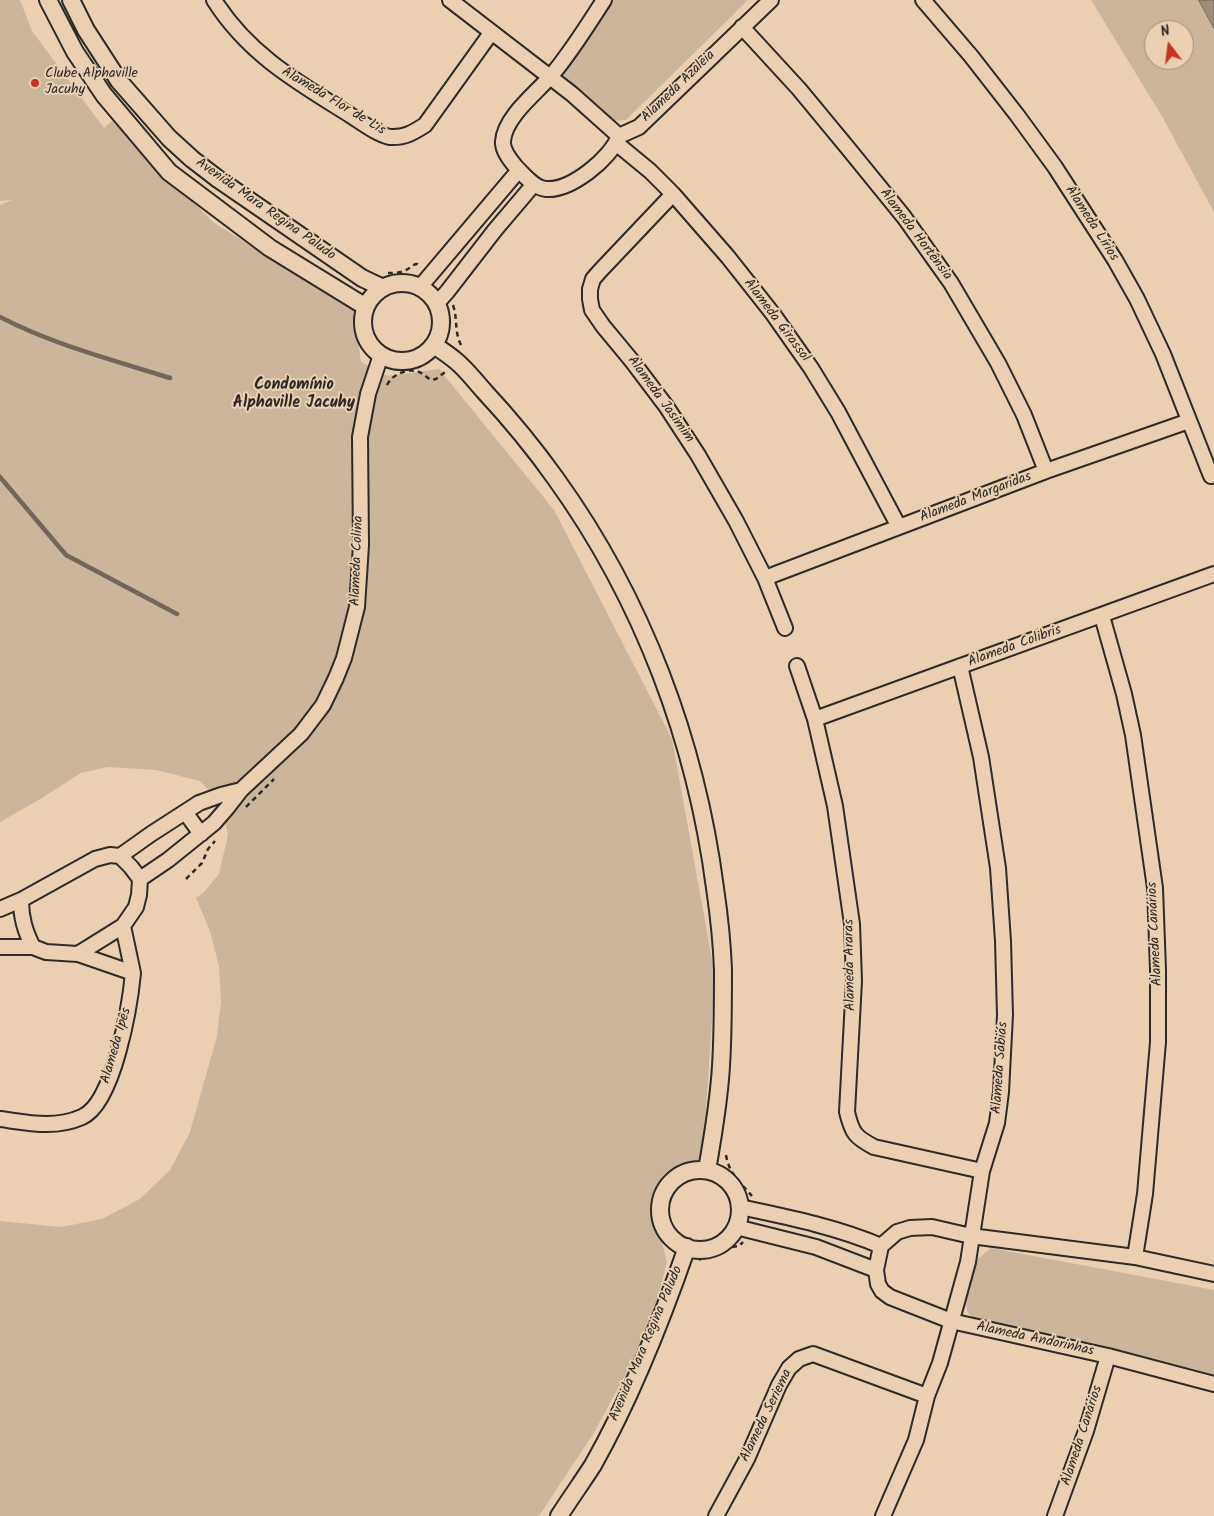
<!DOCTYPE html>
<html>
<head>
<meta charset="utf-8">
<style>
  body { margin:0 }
  #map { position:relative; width:1214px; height:1516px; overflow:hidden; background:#ead0b1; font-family:Kalam,sans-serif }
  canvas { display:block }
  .north { position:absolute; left:1144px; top:20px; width:50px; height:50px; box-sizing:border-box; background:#ead0b1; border:1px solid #9e8e7b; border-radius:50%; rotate:345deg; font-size:14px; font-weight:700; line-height:20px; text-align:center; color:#2b2b2b }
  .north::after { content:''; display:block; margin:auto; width:18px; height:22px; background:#c8321e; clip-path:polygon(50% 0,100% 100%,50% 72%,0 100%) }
</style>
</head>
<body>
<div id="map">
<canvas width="1214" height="1516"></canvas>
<div class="north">N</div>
</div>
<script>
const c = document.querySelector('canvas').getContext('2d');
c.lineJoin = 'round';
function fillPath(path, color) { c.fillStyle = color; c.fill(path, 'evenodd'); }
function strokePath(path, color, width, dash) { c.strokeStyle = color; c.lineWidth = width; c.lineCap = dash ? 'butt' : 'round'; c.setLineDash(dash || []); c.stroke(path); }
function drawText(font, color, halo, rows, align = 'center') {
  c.font = font + ' Kalam,sans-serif'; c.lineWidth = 4; c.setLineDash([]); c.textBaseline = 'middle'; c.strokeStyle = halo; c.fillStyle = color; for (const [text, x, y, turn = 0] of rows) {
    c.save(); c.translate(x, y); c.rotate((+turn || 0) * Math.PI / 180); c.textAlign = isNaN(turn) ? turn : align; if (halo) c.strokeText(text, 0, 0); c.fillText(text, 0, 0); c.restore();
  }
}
fillPath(new Path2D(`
  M0,0H20L32,31L104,128L112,121L214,223L353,309L361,362L388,376L439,369L554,510L672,739L715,976L703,1153L688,1178L653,1208L667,1262L649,1331L595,1431L539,1516H0V1221L61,1227L102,1219L140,1199L170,1170L190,1132L217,1036L221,1002L219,966L210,931L196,898L204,892L219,874L228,835L222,804L200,781L156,770L108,767L81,773L37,801L0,822V205L12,200L0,201Z
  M597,0H748L626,120L608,121L560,82L558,67Z
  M1091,0H1199L1214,28V212L1163,118ZM1154,30H1184V60H1154Z
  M991,1248L1214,1290V1386L976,1322L967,1311L965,1295L974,1262Z`), '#cbb59b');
const water = new Path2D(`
  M1199,0H1214V28Z`);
fillPath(water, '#9f8e7c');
strokePath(water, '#71665c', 1);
strokePath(new Path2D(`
  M0,317C54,345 113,360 170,378
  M0,477L66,555L177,614`), '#71665c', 4.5);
const minor = new Path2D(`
  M214,0C248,54 297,82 350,115C361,122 378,135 390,137C405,138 414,132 425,125L491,33
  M450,0L572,94L619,136
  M604,0C587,26 570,54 550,77C535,94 505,117 503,141C502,150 510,160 516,167C524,175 534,188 546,189C571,191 611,158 619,136L639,127L771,0
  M923,0L971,56L1017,115L1055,167L1115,260L1137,299L1163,354L1211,476
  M742,27L799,89L847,147L904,217L951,283L998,363L1024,415L1046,471
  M616,143L650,171L673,194L728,257L773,314L811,368L838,412L899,527
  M673,194L600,271L593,279L590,289V299L592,310L603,326L632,361L666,406L698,455L736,521L765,578L785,628
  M420,287L519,170
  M437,303L447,292L495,230L534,184
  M765,578L1046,471L1189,421
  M1102,616L1124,694L1133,735L1155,888L1158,970V1042L1145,1194L1135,1257
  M797,666L815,719L835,806L852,924L854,981L847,1112C852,1133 855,1137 874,1147L982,1171
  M815,719L1214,574
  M185,812L201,834
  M140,879L168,860L214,823L227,808L241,790L301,734L323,705L336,678L344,658L357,607L361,545L360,437L368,394L381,355
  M0,909L21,900
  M0,947H33L46,952L78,954L123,926L136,907L139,895L140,879L131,867L120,856
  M33,947C25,931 21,918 21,900L95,859L110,855L120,856L151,834L199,803L221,795L241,790
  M78,954L133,973L123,926
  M0,1119C29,1123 55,1129 82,1117C114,1103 130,1005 133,973
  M740,1207C787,1217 837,1227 881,1246
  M736,1227L816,1247L876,1270
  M1214,1274L1135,1257L971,1236L932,1227L910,1228L897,1232L881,1246L876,1270L878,1284L882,1291L890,1297L951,1321L1108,1356L1214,1384
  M716,1516L747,1459L779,1385L789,1368L799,1359L813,1354L927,1396
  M883,1516L916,1440L927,1396L940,1363L960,1291L968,1262L982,1171L997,1123L1001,1092L1005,1015L1003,941L998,868L981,757L960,666
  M1055,1516L1086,1431L1108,1356`);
const tertiary = new Path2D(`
  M48,0L75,52L104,95L169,172L270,248L366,307
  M71,0L86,30L119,81L169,138L192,159L218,179L362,278L383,288
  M363 322a39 39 0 1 1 78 0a39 39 0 1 1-78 0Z
  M434,345C441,350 449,355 456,361C466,369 475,381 484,391C510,419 534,448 556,479C643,600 696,742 715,888C719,915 722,943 723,970C723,1002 723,1035 721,1066C719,1101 713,1136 707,1170
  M660 1210a40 40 0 1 1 80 0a40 40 0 1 1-80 0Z
  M559,1516C570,1499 582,1482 593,1465C632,1396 661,1322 687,1247`);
strokePath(minor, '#2b2b2b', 18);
strokePath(tertiary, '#2b2b2b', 20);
strokePath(new Path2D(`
  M388,273C393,273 401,273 406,270C411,268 411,265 417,264L421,267
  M453,305C458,320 454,331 461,345
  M387,385C392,375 405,369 416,371C422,372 426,377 431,380L436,379L445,372
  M246,807L274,779
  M186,879L202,863L208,849L215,841
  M726,1155C729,1174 740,1182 752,1196
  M699,1260L719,1249L739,1246L743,1242`), '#2b2b2b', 2.5, [5, 4]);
strokePath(minor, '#ead0b1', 14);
strokePath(tertiary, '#ead0b1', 16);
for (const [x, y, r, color] of [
  [35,83,5,"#c8321e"]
]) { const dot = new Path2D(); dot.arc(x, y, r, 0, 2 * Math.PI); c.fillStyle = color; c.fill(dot); strokePath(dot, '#ead0b1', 2); }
drawText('14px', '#2b2b2b', '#ead0b1', [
  ["Clube Alphaville",45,75],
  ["Jacuhy",45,91]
], 'left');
drawText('14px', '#2b2b2b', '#ead0b1', [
  ["Alameda Azaleia",679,87,-44],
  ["Alameda Flor de Lis",333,102,31],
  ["Avenida Mara Regina Paludo",265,210,35],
  ["Alameda Lírios",1091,224,57],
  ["Alameda Hortênsia",915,235,53],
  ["Alameda Girassol",776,321,53],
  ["Alameda Jasimim",660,400,54],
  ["Alameda Margaridas",976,498,-21],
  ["Alameda Colina",358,561,-88],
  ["Alameda Colibris",1015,647,-20],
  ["Alameda Canários",1156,934,-93],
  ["Alameda Araras",851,965,-91],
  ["Alameda Ipês",117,1046,-74],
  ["Alameda Sabiás",1001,1068,-86],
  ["Alameda Andorinhas",1035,1340,12],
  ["Avenida Mara Regina Paludo",647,1344,-67],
  ["Alameda Seriema",767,1416,-64],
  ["Alameda Canários",1083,1436,-72]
]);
drawText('bold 16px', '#2b2b2b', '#ead0b1', [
  ["Condomínio",294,386],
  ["Alphaville Jacuhy",294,404]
]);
</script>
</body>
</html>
